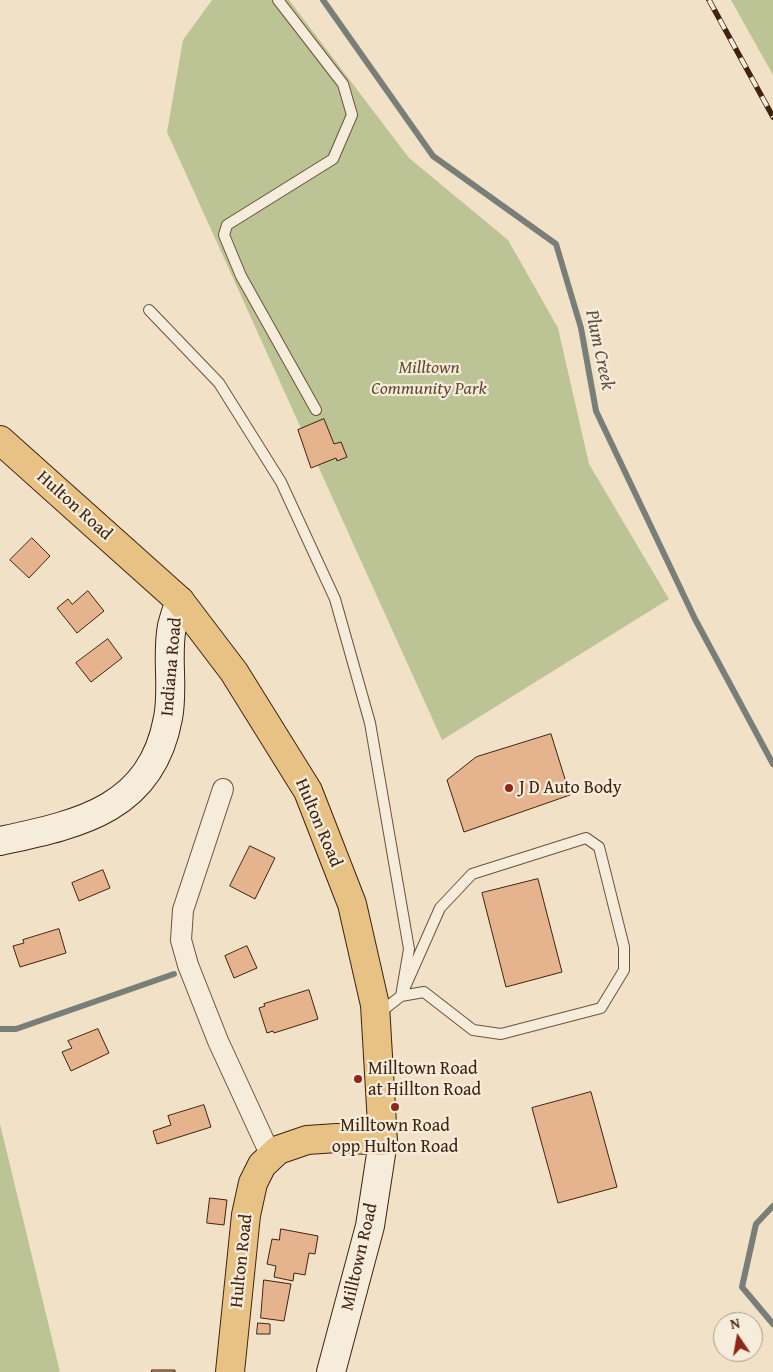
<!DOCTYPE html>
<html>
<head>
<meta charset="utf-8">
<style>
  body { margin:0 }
  #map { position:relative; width:773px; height:1372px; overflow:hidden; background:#f1e2c7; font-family:"Gentium Book Plus",serif }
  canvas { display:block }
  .north { position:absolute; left:713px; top:1312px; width:50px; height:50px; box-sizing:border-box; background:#f6ecdb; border:1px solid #ae9b89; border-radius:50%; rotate:348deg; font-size:14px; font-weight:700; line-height:20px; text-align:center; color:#41220e }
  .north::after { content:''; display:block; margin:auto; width:18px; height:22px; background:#8f2418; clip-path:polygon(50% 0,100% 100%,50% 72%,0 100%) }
</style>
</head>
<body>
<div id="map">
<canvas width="773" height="1372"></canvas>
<div class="north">N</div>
</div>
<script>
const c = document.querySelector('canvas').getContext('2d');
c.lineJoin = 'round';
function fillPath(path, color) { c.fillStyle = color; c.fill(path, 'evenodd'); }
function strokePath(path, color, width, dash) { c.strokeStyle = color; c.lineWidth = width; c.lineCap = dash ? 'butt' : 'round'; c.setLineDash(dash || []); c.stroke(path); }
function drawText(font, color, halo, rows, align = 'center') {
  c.font = font + ' "Gentium Book Plus",serif'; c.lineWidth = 4.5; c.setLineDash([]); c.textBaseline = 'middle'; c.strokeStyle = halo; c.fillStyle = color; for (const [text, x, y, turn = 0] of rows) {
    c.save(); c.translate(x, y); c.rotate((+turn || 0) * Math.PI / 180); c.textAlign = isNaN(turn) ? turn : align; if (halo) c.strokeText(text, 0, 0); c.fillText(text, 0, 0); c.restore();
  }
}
fillPath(new Path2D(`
  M212,0H289L409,158L508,240L558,328L589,464L669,599L442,740L167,132L183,40Z
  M731,0H773V75Z
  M0,1124L60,1372H0Z`), '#bcc394');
strokePath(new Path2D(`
  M323,0L433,156L556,244L581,328L596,411L695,619L773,764
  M0,1029H16L174,974
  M773,1206L756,1224L742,1287L773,1324`), '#797e78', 6);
const building = new Path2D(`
  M324,419L334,444L341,442L347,457L337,461L336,458L311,468L298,430Z
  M32,538L50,556L29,578L10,560Z
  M88,591L104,611L77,633L57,608L68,599L72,604Z
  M108,639L122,658L91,682L76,663Z
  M551,734L570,795L464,832L447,780L476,757Z
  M250,846L275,858L255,899L230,886Z
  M103,870L110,888L79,901L72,883Z
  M538,879L562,972L506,987L482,893Z
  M59,929L66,953L20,967L13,946L24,943L23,940Z
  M247,946L257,968L234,978L225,956Z
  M309,990L318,1019L274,1033L273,1031L267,1033L259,1008L265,1006L264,1004Z
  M98,1029L109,1053L71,1071L62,1052L72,1048L68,1041Z
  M591,1092L617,1187L558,1203L532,1108Z
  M204,1105L211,1127L157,1144L153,1131L171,1125L168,1116Z
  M210,1198L227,1200L224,1225L207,1223Z
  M281,1229L318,1236L315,1254L309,1253L305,1275L294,1273L293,1281L274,1277L276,1266L267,1264L272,1239L279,1240Z
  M264,1280L291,1284L284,1321L261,1318Z
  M258,1323L270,1324V1334H257Z
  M152,1370H175V1372H152Z`);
fillPath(building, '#e5b38e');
strokePath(building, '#41220e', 1);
const lane = new Path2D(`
  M278,0L343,84L352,115L333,159L227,225L224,235L241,276L316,410
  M149,310L219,383L281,482L335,599L370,723L409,949L401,996L378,1014
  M586,838L599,847L624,947V970L601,1008L501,1034L473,1030L424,992L401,996L440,908L472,874Z`);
const street = new Path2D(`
  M223,789L183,910L181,940L188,965L218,1041L271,1156`);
const secondary = new Path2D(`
  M0,841C79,824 151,810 168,718C174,688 166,656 172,626C174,618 177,609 180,601
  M331,1372L370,1226L383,1141`);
const primary = new Path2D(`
  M0,440L180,601L234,672L308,791L352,904L375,1005L383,1141L337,1138L307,1140L278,1150L262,1165L253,1183L246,1215L230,1372`);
strokePath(lane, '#6d523c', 12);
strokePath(street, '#6d523c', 22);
strokePath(secondary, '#41220e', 30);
strokePath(primary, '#41220e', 30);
strokePath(lane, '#f6ecdb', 10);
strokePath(street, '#f6ecdb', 20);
strokePath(secondary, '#f6ecdb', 28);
strokePath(primary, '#e8c184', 28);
const rail = new Path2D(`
  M709,0L773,117`);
strokePath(rail, '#41220e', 5.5);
strokePath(rail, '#f6ecdb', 4, [11]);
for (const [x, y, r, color] of [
  [509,788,5,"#8f2418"],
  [358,1079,5,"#8f2418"],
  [395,1107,5,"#8f2418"]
]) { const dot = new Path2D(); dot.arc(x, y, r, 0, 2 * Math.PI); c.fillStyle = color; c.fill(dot); strokePath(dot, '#f6ecdb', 2); }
drawText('italic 18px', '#604a30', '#f6ecdb', [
  ["Milltown",429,368],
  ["Community Park",429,389]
]);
drawText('18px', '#41220e', '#f6ecdb', [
  ["Hulton Road",74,506,42],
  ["Indiana Road",172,667,-85],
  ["Hulton Road",318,823,67],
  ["Milltown Road",360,1257,-77],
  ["Hulton Road",242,1261,-84]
]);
drawText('18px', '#41220e', '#f6ecdb', [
  ["J D Auto Body",519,788],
  ["Milltown Road",368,1069],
  ["at Hillton Road",368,1090],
  ["Milltown Road",395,1126,"center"],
  ["opp Hulton Road",395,1147,"center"]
], 'left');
drawText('italic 19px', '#5d5043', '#f6ecdb', [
  ["Plum Creek",599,350,78]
]);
</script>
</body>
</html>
